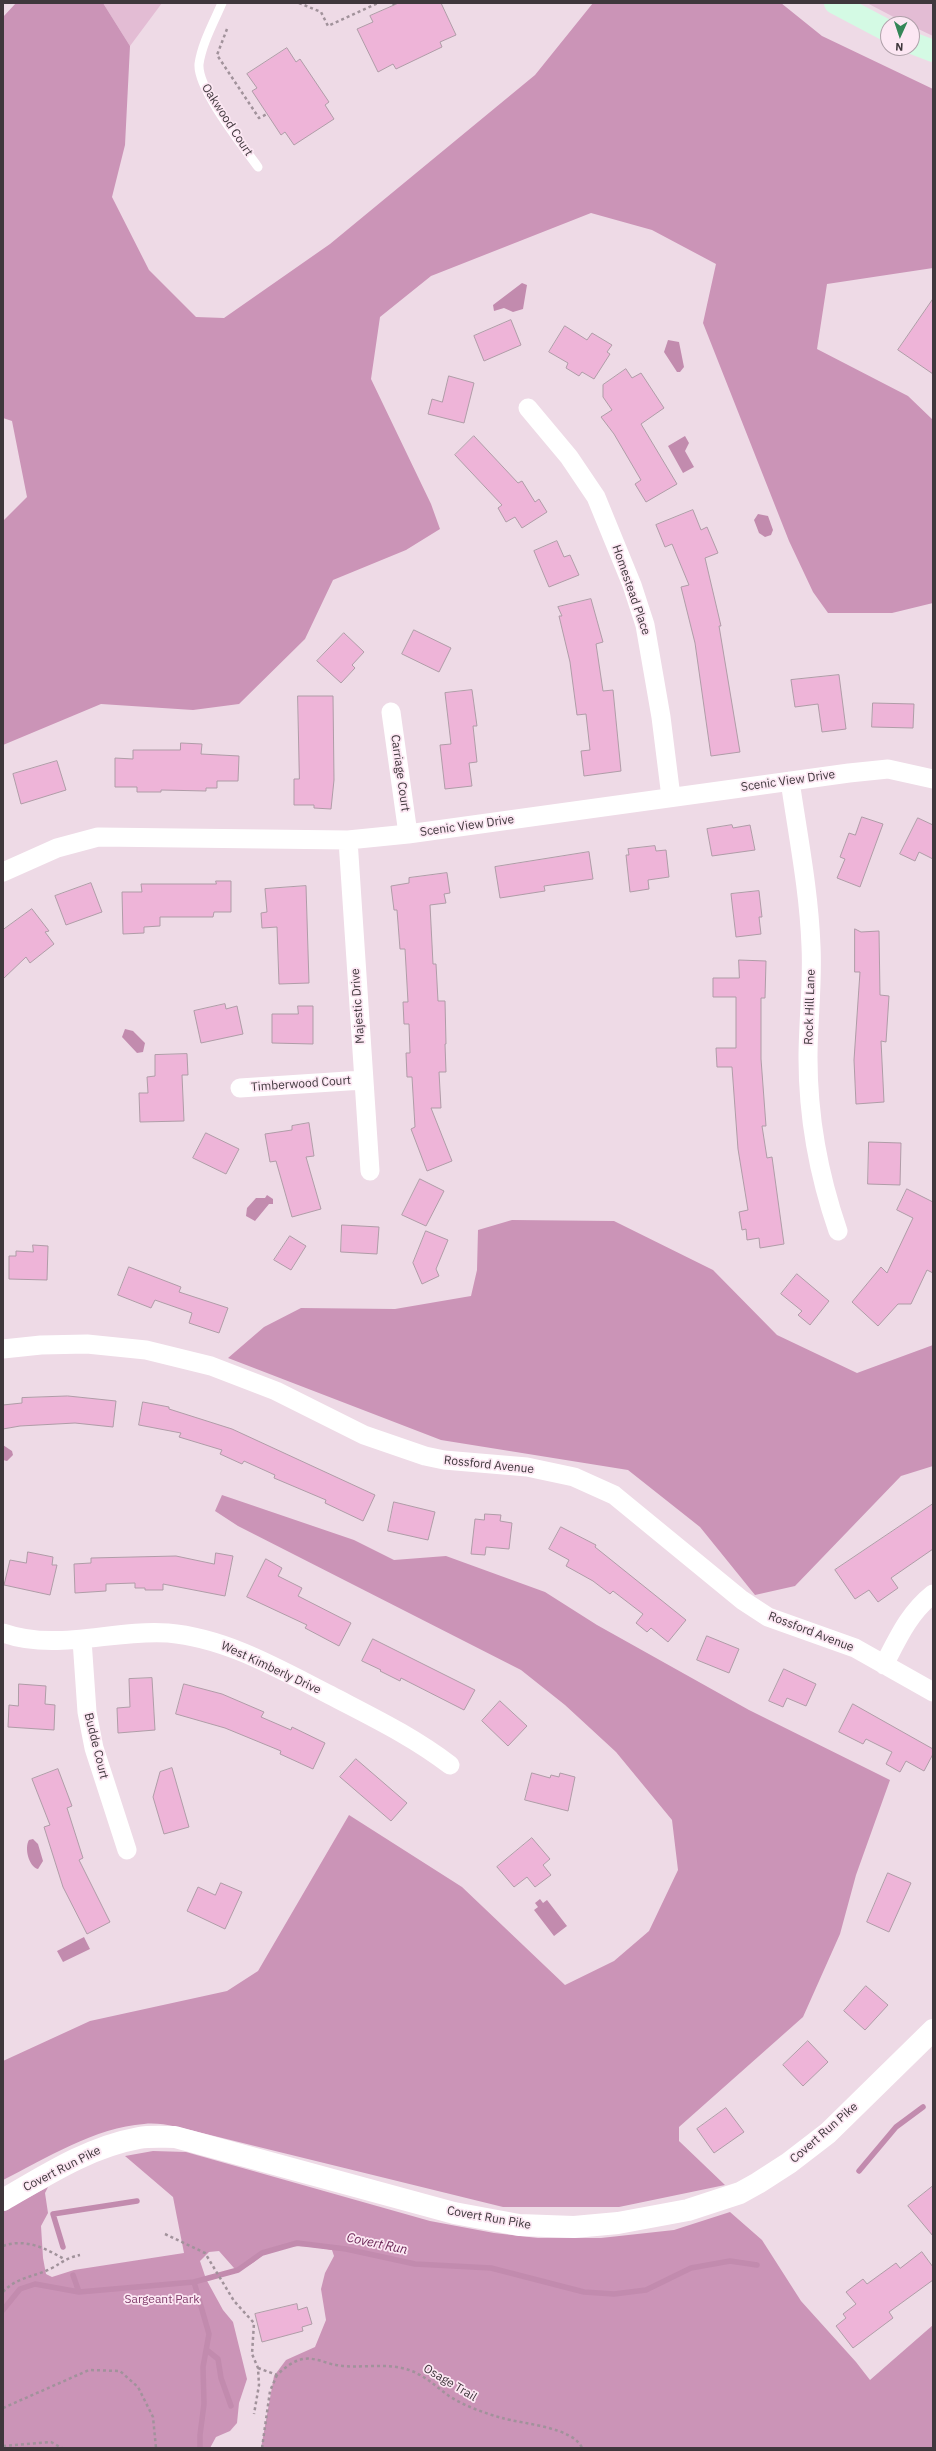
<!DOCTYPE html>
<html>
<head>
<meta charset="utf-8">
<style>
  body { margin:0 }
  #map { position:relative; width:936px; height:2451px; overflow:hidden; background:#eedae6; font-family:"IBM Plex Sans",sans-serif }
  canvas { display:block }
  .frame { position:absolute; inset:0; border:4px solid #3f373c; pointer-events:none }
  .north { position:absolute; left:880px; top:16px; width:40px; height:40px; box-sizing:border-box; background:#fce7f3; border:1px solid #b0a1aa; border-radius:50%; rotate:183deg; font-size:11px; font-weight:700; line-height:16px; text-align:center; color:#3f373c }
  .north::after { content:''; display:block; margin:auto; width:14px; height:18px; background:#358658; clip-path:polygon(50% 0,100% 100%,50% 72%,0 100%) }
</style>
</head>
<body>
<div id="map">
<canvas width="936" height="2451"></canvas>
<div class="frame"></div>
<div class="north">N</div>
</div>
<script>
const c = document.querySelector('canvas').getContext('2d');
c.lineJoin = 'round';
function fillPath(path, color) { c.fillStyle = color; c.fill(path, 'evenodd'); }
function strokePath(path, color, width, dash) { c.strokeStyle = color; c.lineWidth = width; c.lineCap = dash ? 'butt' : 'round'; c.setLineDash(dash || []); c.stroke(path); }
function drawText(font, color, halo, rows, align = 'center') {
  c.font = font + ' "IBM Plex Sans",sans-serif'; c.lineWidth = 3.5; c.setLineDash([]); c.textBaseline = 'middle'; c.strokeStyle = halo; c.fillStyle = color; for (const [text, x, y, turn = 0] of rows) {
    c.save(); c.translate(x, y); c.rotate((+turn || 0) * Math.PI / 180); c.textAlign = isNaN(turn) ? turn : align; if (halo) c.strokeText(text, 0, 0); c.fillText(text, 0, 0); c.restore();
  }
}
fillPath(new Path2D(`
  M103,3H162L130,46Z
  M867,3H933V36L912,26V24H907Z`), '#e3bcd4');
fillPath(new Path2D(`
  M16,3H103L130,46L125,145L112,197L149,270L196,317L224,318L330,244L535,75L593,3H781L822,36L933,89V268L827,284L817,349L908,396L933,420V603L892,613H828L813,592L789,541L703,323L716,264L652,230L591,213L431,276L380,317L371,379L431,504L440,529L406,550L333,580L305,639L239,704L193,710L101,704L3,745V521L27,497L12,421L3,418V17Z
  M512,1220L614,1221L713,1270L777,1335L857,1373L933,1345V1466L901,1476L795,1586L755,1595L700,1527L628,1470L441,1440L228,1358L264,1327L301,1308L395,1309L471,1296L477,1270L478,1230Z
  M222,1495L354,1540L394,1560L446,1556L545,1592L597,1625L749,1710L890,1780L856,1875L840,1934L803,2017L679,2127V2141L725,2185L619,2207H503L198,2132C181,2128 162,2122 144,2124C96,2127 45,2159 3,2180V2061L90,2021L227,1991L258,1971L349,1815L462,1887L565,1985L614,1961L649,1931L678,1870L672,1820L616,1752L565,1705L521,1670L238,1526L215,1511Z
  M153,2151L186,2152L430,2221L494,2233L538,2238H601L674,2230L730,2212L762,2240L801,2301L856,2362L870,2380L933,2325V2448H261L274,2376L286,2360L315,2347L326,2320L321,2289L325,2273L334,2256L332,2250C312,2246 287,2243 267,2253C253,2260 252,2269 234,2268L219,2251L209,2252L200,2261L206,2279L223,2310L233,2322L247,2379L239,2403L237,2423L230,2431L216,2437L210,2448H3V2211L48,2187L45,2193L48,2213L41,2226L43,2258L46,2274L52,2277L74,2270L184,2253L173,2197L125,2156Z`), '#cb94b7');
fillPath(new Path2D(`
  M522,283L527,285L523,309L513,312L504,308L494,311L493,305Z
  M668,340L679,342L684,367L680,372H677L664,352Z
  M685,436L689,443L685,451L694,467L683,473L668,446Z
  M758,514L768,516L773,530L771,535L765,537L759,533L754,520Z
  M125,1029L133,1031L145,1043L143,1052L137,1053L122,1037Z
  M267,1195L273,1199V1204H269L255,1221L246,1216L247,1208L256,1198H265Z
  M3,1445L12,1451L13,1455L7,1461L3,1460Z
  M33,1839L38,1844L43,1861L38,1869C29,1867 24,1848 29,1840Z
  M540,1899L543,1903L547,1900L567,1926L554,1936L534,1910L538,1907L535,1903Z
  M84,1937L90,1949L63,1962L57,1951Z`), '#c28bae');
strokePath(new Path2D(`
  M859,2171L896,2127L923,2107
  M63,2247L53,2214L137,2201
  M73,2275L79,2292
  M194,2282L209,2334L203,2367L204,2404L200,2435V2448
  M3,2310L20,2289L35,2284L79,2292L194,2282L238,2270L262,2253L297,2243L346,2249L415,2264L491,2268L584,2292L614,2294L646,2290L691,2268L730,2261L757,2265
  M208,2351L218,2359L221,2378L231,2406`), '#c28bae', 5.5);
const building = new Path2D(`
  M399,3H441L456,35L440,42L442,47L396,69L393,64L378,72L357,29L373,22L370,16Z
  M287,48L296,62L300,59L329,102L325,105L334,119L294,145L285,132L281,135L252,91L257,88L247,74Z
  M933,299V374L898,350Z
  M511,320L521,345L484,361L474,336Z
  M565,326L587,340L592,333L612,345L607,352L610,354L594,379L582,372L579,376L566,368L568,363L549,352Z
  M626,369L632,378L641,373L664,408L641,424L677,484L646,502L635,484L641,480L614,434L601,417L612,410L603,397V385Z
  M449,376L474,383L464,423L428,414L432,399L442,402Z
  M474,436L518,483L522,481L535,502L539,499L547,512L522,528L515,517L506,522L498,508L502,505L455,455Z
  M693,510L701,530L707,527L718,553L705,558L721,626H719L740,752L711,756L695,643L681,587L689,585L672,544L665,547L656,525Z
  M557,541L564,557L570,555L579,575L549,587L534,551Z
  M591,599L603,642L596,644L603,691L613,690L621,771L584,776L581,751L590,750L586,714L577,715L570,662L559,616H562L558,607Z
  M414,630L451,648L439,672L402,654Z
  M344,633L364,652L352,665L355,668L341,683L317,661Z
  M839,675L846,729L822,732L818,704L795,707L791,680Z
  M472,690L477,726H473L477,762L469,763L472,786L445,789L440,745L451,744L445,693Z
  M298,696H333L334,780L331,809L314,808V805H294V779H299Z
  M873,703L914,704L913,728L872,727Z
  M181,743L202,744L201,754L239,756L238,781H217V788H206V791L161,790V792H137V787H115V758L133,759V750H180Z
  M57,761L66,790L21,804L13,774Z
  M862,817L883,824L860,887L837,878L845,859L840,857L849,833L855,835Z
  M918,818L933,825V859L919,852L915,861L900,854Z
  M732,825L733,828L750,825L755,850L712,856L707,829Z
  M655,846L656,851L666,850L669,877L648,880L649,889L630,892L626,855H629L628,849Z
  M589,852L593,879L544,886L545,891L500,898L495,867Z
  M447,873L450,893L444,894L446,903L430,905L433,964H436L438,1001H445L446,1044H445L446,1072H439L441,1108H431L452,1161L427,1171L411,1129L415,1127L412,1077H407L406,1053H410L409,1024H404L403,1002H408L405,949H400L397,910H394L391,886L409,883V878Z
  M216,881H231V912H214L213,917H160V926L144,927V933L123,934L122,892H142L141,884H216Z
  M91,883L102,912L66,925L55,896Z
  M306,886L309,983L279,984L277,927L262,928L261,913L267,912L265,889Z
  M759,891L762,917H759L761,934L736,937L731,894Z
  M32,909L49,931L45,932L54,944L30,963L26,957L3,979V930Z
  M855,929L861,932L879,931L880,995L889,996L886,1042L881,1041L884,1102L856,1104L854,1060L860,972H855Z
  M739,960L766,961L765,998H761V1059L766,1126H762L767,1158L772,1157L784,1244L760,1248L759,1238L747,1240L746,1229L742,1230L739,1212L748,1210L738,1149L732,1067H717L716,1048H736V997H713V978H739Z
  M225,1004L226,1009L237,1006L243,1034L201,1043L194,1011Z
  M298,1006H313V1044L272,1043V1014H298Z
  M187,1054L188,1075H182L184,1121L140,1122L139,1093H148L147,1077L155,1076V1055Z
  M309,1123L314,1156L306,1157L321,1209L292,1217L276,1161L270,1162L265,1134L292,1130V1126Z
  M206,1133L239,1149L226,1174L193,1158Z
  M869,1142L901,1143L900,1185L868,1184Z
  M420,1179L444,1191L426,1226L402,1215Z
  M907,1189L933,1202V1273L927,1270L911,1304H898L878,1326L852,1302L881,1267L887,1273L913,1218L897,1210Z
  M342,1225L379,1227L377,1254L341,1252Z
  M426,1231L448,1240L436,1269L439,1276L422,1284L413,1263Z
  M290,1236L306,1246L291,1270L274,1260Z
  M33,1245L48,1246L47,1280L9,1279V1256H16V1251L33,1252Z
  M129,1267L181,1287L179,1292L228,1308L219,1333L189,1323L192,1313L155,1300L151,1308L118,1295Z
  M797,1274L829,1301L810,1325L798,1315L802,1311L781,1294Z
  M68,1396L116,1401L113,1427L75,1423L20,1426L3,1429V1405L22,1403V1398Z
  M143,1402L169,1407V1409L232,1429L375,1495L363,1521L325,1503L326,1500L274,1478L275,1475L244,1461L242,1464L220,1454L222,1450L179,1437L181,1433L139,1425Z
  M394,1502L435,1512L428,1540L388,1531Z
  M933,1504V1549L891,1578L898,1588L878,1602L869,1590L855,1599L835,1570Z
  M485,1514L501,1515L500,1521L512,1523L509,1549L486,1547L485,1555L471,1554L475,1519L484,1520Z
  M561,1527L596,1545L595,1547L686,1620L668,1642L651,1628L647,1632L636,1623L643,1614L613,1591L610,1594L593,1581L566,1566L569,1560L549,1549Z
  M28,1552L53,1557L52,1565H57L50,1595L4,1585L10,1560L26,1563Z
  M216,1553L233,1556L225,1596L163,1584V1590H145V1588H135V1583L106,1584V1591L75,1593L74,1564L91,1563V1558L176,1556L214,1564Z
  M266,1559L282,1568L278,1576L302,1588L298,1596L351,1623L339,1646L305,1628L307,1625L247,1597Z
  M707,1636L739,1649L729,1673L697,1660Z
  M373,1639L475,1690L464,1710L401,1678L400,1681L380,1671L381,1670L362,1661Z
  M784,1669L816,1684L806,1706L787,1698L783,1707L769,1701Z
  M152,1678L155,1730L118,1733L117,1708L130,1707L129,1679Z
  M19,1684L46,1686L45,1704L55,1705L54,1730L8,1727L9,1705L18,1706Z
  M184,1684L222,1694L264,1712L261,1717L291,1730L292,1727L325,1743L313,1769L280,1754L281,1751L225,1728L176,1714Z
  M500,1701L527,1726L508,1746L482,1721Z
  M853,1704L933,1749V1754L924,1771L906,1761L900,1772L886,1764L892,1752L866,1739L863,1744L839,1732Z
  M356,1759L407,1803L391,1821L340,1777Z
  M172,1768L189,1827L164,1834L153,1797L160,1772Z
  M58,1769L72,1806L67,1808L83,1858L79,1860L110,1922L87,1934L63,1887L44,1827L50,1825L32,1779Z
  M532,1773L550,1778L551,1775L559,1777L560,1773L575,1777L568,1811L525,1800Z
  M532,1838L550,1859L543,1865L551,1875L535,1887L527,1877L514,1887L497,1867Z
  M888,1873L911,1883L889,1932L867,1922Z
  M221,1883L242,1892L225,1929L187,1911L198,1887L215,1895Z
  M866,1986L888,2005L865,2030L844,2011Z
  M808,2041L828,2062L803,2086L783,2065Z
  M726,2108L744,2132L714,2153L697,2129Z
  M933,2186V2236L908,2206Z
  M922,2252L933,2267V2280L889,2312L893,2318L853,2348L836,2326L846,2318L843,2314L856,2304L846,2292L863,2279L867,2284L896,2263L900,2268Z
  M297,2304L298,2310L307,2307L312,2324L302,2327L303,2331L262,2342L255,2314Z`);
fillPath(building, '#eeb4d8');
strokePath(building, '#af9ca7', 1);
strokePath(new Path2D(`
  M299,3L321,12L328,26L378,3
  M393,3L394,5
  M227,29L217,55L259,118L267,114
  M165,2234L205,2253L234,2301L254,2323L252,2354L258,2368L259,2385L254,2414
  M3,2246C25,2238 45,2248 64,2259
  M3,2292C16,2277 35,2277 52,2268C63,2262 66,2258 80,2255
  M258,2368L277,2375C284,2368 293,2361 303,2359C314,2357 325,2363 336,2365C357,2369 381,2363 402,2368C421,2372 434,2385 449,2396C465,2406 484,2413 502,2418C523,2424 573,2427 582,2448
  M3,2408L89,2370L120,2371L138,2387L153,2417L156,2448
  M3,2446L51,2442L62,2448
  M262,2448L270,2391L277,2375`), '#a1929b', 2.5, [3, 3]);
strokePath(new Path2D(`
  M222,3C214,22 202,43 199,64C197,89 243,146 258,167`), '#fff', 9);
strokePath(new Path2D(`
  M528,408L569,457L596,497L632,585L645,625L661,717L671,797
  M391,712L408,834
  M790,781C798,836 809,891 811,946C813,983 808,1021 808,1058C808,1116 819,1176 838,1231
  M348,840L370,1171
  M3,872L57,848L98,837L348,840L408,834L849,773L888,769L933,779
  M240,1088L363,1080
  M3,1349L41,1345L87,1344L146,1350L211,1366L276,1391L364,1435L425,1456L444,1460L527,1467L574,1477L614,1495L742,1600L768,1617L855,1648L933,1692
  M3,1633C57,1652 113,1629 168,1633C226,1638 279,1669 330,1695C372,1717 412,1736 450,1765
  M82,1640L87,1712L94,1748L127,1850
  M884,1665C898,1638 909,1613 933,1594`), '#fff', 19);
strokePath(new Path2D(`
  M3,2200C46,2175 89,2147 139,2138C150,2136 163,2137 175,2137L454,2213L519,2225L574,2227L618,2223L688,2210L740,2193L758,2183L789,2163L828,2133L933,2030`), '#fff', 22);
strokePath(new Path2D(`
  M835,3L888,31
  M912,43L933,51`), '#d4fae4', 22);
drawText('12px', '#3f373c', '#fce7f3', [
  ["Oakwood Court",227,120,57],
  ["Homestead Place",631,590,71],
  ["Carriage Court",400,773,82],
  ["Scenic View Drive",788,781,-8],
  ["Scenic View Drive",467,826,-8],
  ["Majestic Drive",358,1006,-94],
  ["Rock Hill Lane",810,1007,-88],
  ["Timberwood Court",301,1084,-4],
  ["Rossford Avenue",489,1465,6],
  ["Rossford Avenue",811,1632,21],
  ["West Kimberly Drive",271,1668,25],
  ["Budde Court",96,1746,76],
  ["Covert Run Pike",824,2133,-41],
  ["Covert Run Pike",62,2169,-27],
  ["Covert Run Pike",489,2218,10],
  ["Osage Trail",450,2383,31]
]);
drawText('12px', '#7f3b69', '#fce7f3', [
  ["Sargeant Park",162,2300]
]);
drawText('italic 13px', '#6c2958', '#fce7f3', [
  ["Covert Run",377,2244,12]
]);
</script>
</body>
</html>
